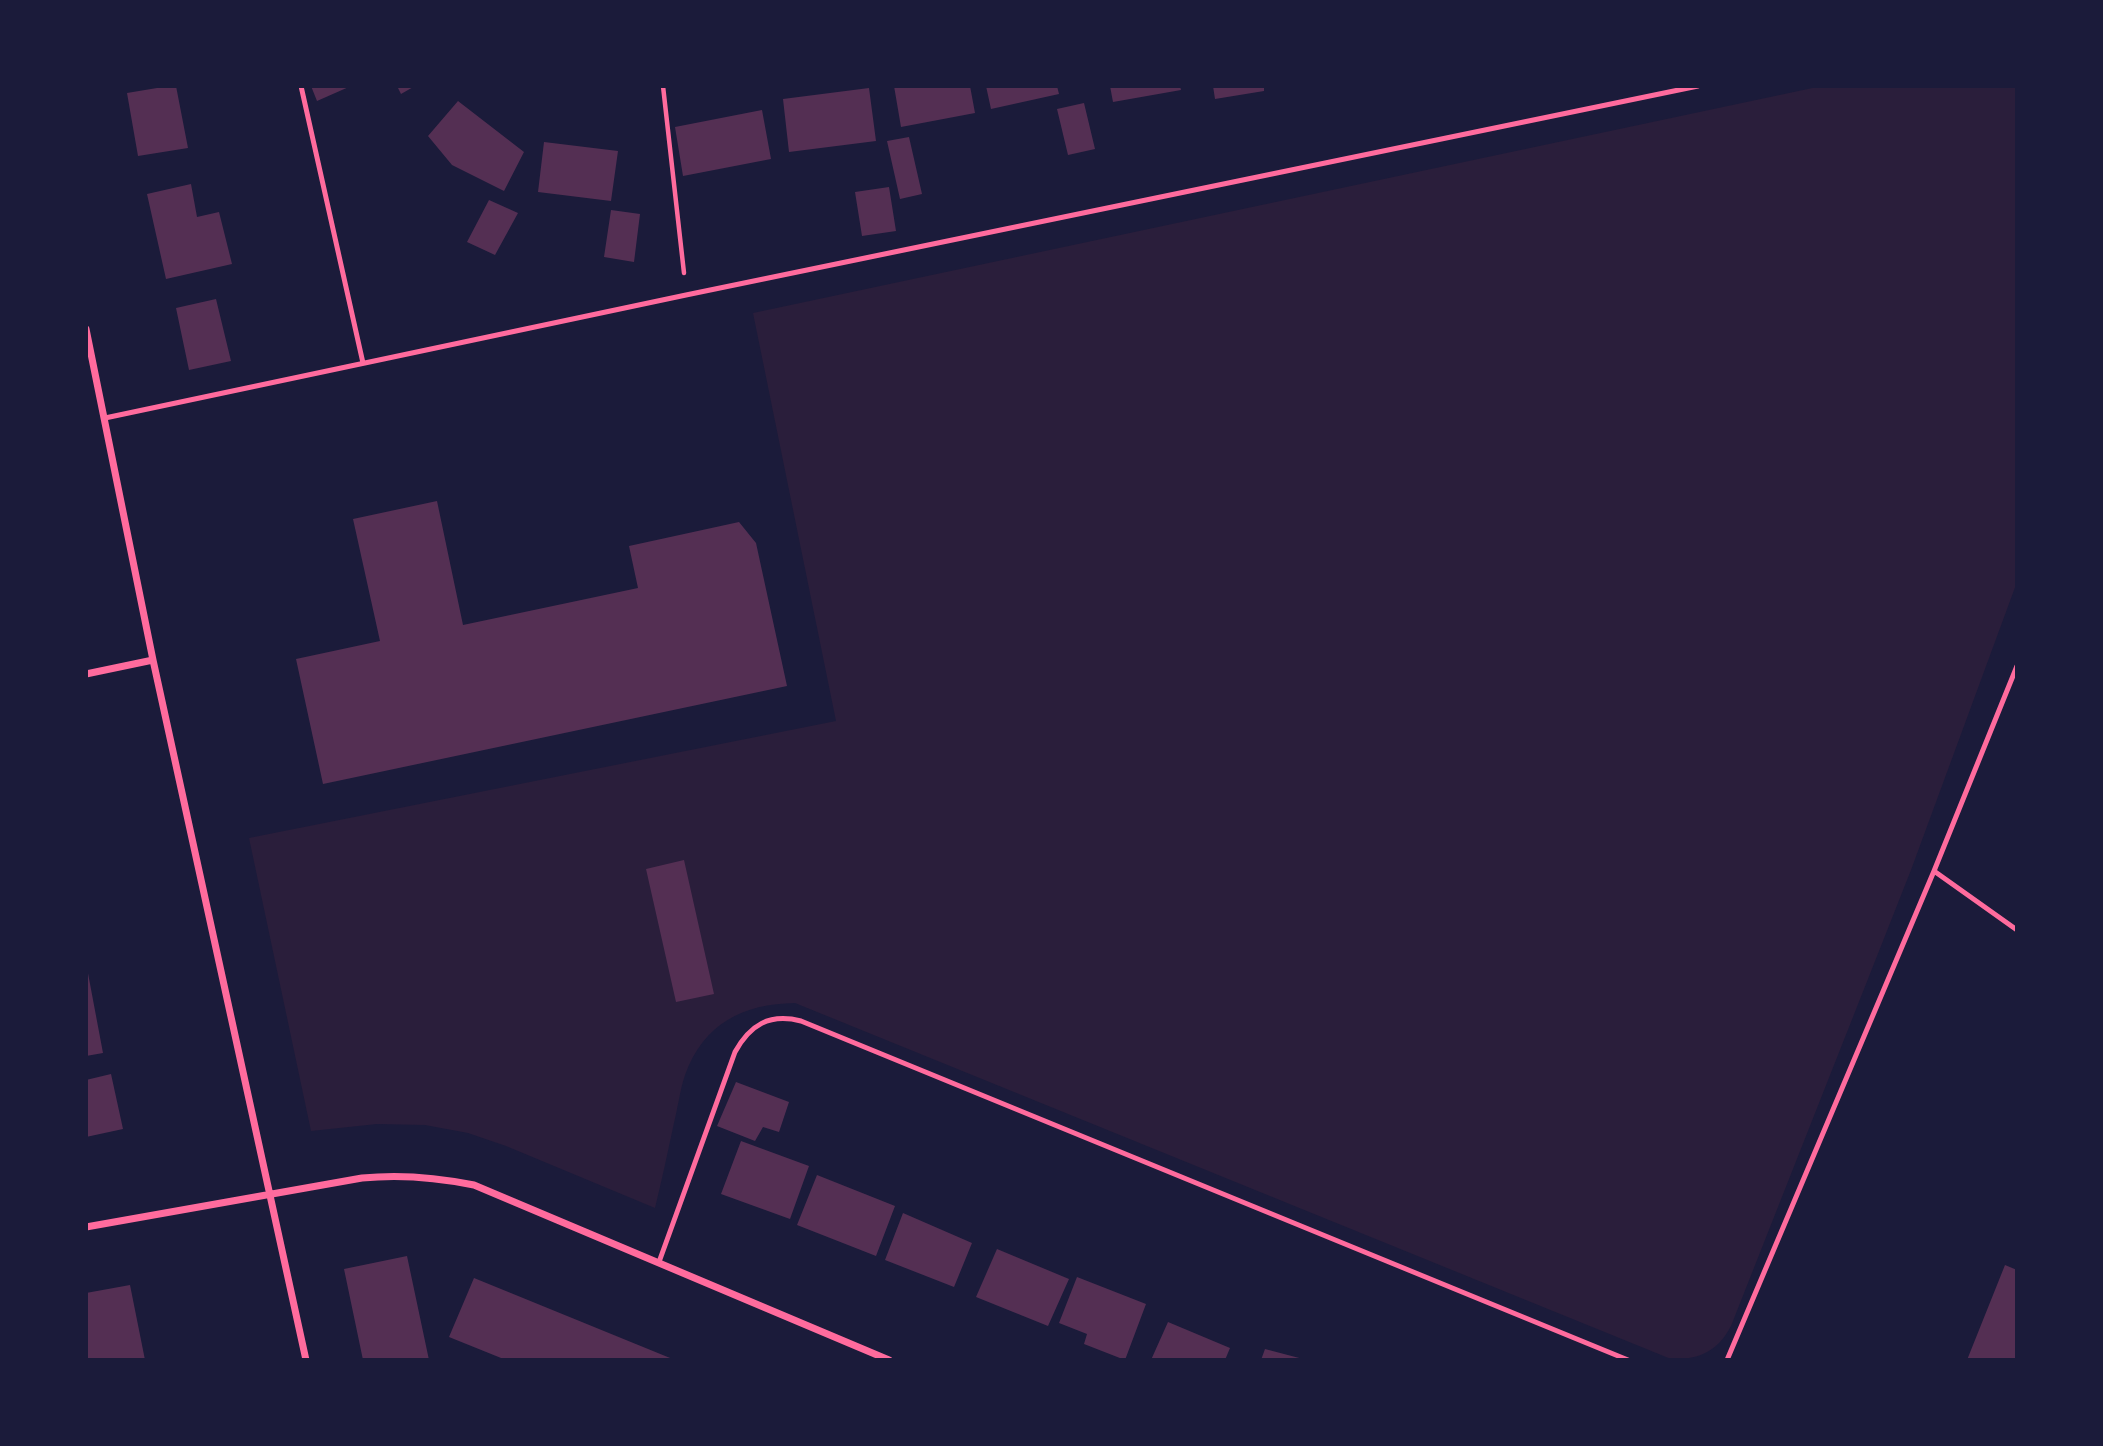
<!DOCTYPE html>
<html>
<head>
<meta charset="utf-8">
<style>
  body { margin:0 }
  #map { position:relative; width:2103px; height:1446px; overflow:hidden; background:#1b1b3a; font-family:Arial,sans-serif }
  canvas { display:block }
  .frame { position:absolute; inset:0; border:88px solid #1b1b3a; pointer-events:none }
</style>
</head>
<body>
<div id="map">
<canvas width="2103" height="1446"></canvas>
<div class="frame"></div>
</div>
<script>
const c = document.querySelector('canvas').getContext('2d');
c.lineJoin = 'round';
function fillPath(path, color) { c.fillStyle = color; c.fill(path, 'evenodd'); }
function strokePath(path, color, width, dash) { c.strokeStyle = color; c.lineWidth = width; c.lineCap = dash ? 'butt' : 'round'; c.setLineDash(dash || []); c.stroke(path); }
fillPath(new Path2D(`
  M1822,86H2017V582L1911,870L1731,1326C1718,1351 1699,1360 1671,1359L795,1003C743,1004 704,1023 685,1075C680,1090 678,1107 674,1123C668,1151 662,1179 655,1208L506,1146L468,1133L425,1125L377,1124L311,1131L249,838L836,721L753,313Z`), '#2a1e3b');
fillPath(new Path2D(`
  M169,86H176L188,148L138,156L127,93Z
  M311,86H351L317,101Z
  M397,86H415L401,94Z
  M894,86H970L975,113L901,127Z
  M986,86H1057L1059,94L991,109Z
  M1110,86H1180L1181,90L1113,102Z
  M1213,86H1264V91L1215,99Z
  M869,88L876,141L789,152L783,99Z
  M458,101L524,152L504,191L452,165L428,136Z
  M1084,103L1095,149L1068,155L1057,109Z
  M762,110L771,159L683,176L675,127Z
  M909,137L922,194L900,199L887,141Z
  M544,142L618,151L611,201L538,192Z
  M191,184L197,217L219,212L232,264L166,279L147,194Z
  M889,187L896,231L862,236L855,192Z
  M489,200L518,213L495,255L467,242Z
  M611,210L640,214L634,262L604,257Z
  M216,299L231,361L189,370L176,308Z
  M437,501L463,625L638,588L629,546L739,522L756,543L787,686L323,784L296,659L380,641L353,519Z
  M684,860L714,994L676,1002L646,869Z
  M87,968L103,1053L86,1056V969Z
  M111,1074L123,1129L86,1137V1080Z
  M736,1082L789,1102L779,1132L763,1127L755,1141L717,1126Z
  M741,1141L809,1166L790,1219L721,1194Z
  M817,1175L895,1206L876,1256L797,1225Z
  M903,1213L972,1243L954,1287L885,1260Z
  M997,1249L1069,1279L1048,1326L976,1297Z
  M407,1256L429,1360H363L344,1269Z
  M2005,1265L2017,1270V1360H1967Z
  M1077,1277L1146,1304L1125,1360L1084,1344L1087,1334L1059,1323Z
  M474,1278L675,1360H506L449,1337Z
  M130,1285L145,1360H86V1293Z
  M1168,1322L1230,1348L1225,1360H1151Z
  M1265,1349L1303,1359V1360H1261Z`), '#542f53');
strokePath(new Path2D(`
  M663,86L684,273`), '#ff6b9d', 4.5);
strokePath(new Path2D(`
  M301,86L363,363
  M105,418L686,295L1698,86
  M1934,871L2017,666
  M659,1262L735,1052C750,1025 769,1013 801,1021L1628,1360
  M1727,1360L1934,871L2017,930`), '#ff6b9d', 5);
strokePath(new Path2D(`
  M86,329L153,660L306,1360
  M86,674L153,660
  M86,1227L362,1178C401,1174 435,1177 474,1185L889,1360`), '#ff6b9d', 7);
</script>
</body>
</html>
